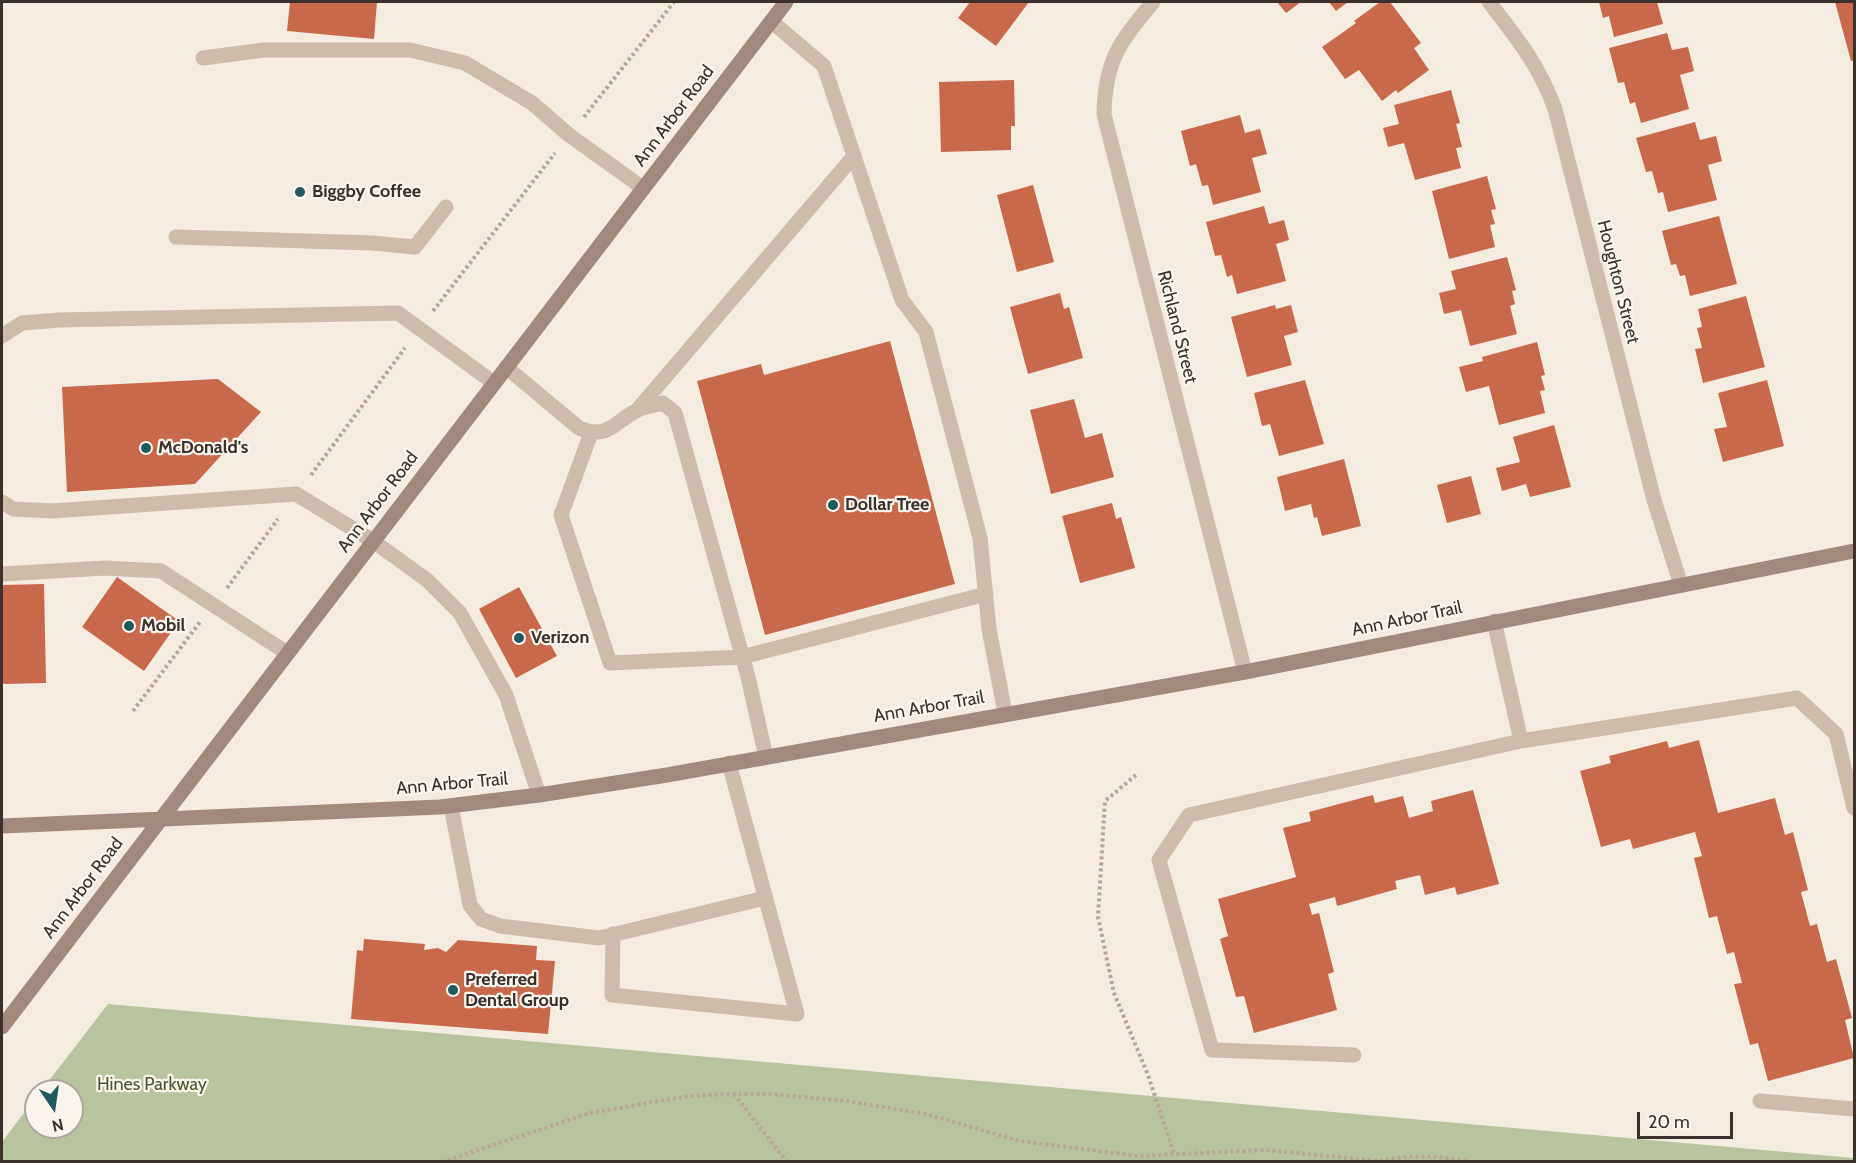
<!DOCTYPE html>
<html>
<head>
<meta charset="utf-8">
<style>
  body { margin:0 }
  #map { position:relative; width:1856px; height:1163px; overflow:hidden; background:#f4ebe1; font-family:Cabin,sans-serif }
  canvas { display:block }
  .frame { position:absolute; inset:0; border:3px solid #3b302b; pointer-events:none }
  .north { position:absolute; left:24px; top:1079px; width:60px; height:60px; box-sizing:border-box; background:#fbf5ee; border:2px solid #aea6a0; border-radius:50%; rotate:167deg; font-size:16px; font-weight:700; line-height:24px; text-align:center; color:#3b302b }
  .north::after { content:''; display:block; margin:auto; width:21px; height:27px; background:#1f5a5e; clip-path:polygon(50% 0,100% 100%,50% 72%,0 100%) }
  .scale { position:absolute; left:1637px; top:1112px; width:96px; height:27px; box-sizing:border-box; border:3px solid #3b302b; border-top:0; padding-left:8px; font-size:18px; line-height:21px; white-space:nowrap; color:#3b302b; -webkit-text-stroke:4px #fbf5ee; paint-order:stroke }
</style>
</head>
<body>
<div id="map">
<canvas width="1856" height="1163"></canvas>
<div class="frame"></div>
<div class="north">N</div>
<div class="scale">20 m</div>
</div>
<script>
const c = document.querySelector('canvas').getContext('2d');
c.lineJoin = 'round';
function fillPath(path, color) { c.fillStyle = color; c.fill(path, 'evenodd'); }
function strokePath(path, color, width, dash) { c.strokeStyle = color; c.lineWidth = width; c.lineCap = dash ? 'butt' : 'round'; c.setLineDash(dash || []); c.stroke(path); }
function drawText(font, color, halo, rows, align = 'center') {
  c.font = font + ' Cabin,sans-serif'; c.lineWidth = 4.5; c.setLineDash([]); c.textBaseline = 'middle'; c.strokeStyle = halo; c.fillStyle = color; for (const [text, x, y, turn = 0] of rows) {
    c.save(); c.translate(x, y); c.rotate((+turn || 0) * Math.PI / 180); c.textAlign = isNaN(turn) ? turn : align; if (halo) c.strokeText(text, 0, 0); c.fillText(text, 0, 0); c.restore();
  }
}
fillPath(new Path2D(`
  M108,1004L1854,1158V1161H2V1142L36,1097V1127H72V1091H41Z`), '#b8c4a0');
fillPath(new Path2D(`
  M290,2H377L374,39L287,31Z
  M970,2H1029L996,46L958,18Z
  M1277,2H1301L1286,13Z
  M1329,2H1348L1336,11Z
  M1380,2H1390L1421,43L1414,48L1429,70L1398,93L1396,90L1382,101L1359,70L1345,79L1322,47L1356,23L1354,21Z
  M1599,2H1657L1663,24L1614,37L1609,16L1603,18Z
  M1835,2H1854V60L1851,61Z
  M1667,33L1672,50L1688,47L1694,71L1680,75L1689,109L1641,123L1635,102L1630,104L1624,82L1618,83L1609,48Z
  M1014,80L1015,126H1011V150L941,152L939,82Z
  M1451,90L1460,123L1456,124L1462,147L1456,148L1461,168L1415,180L1404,143L1388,147L1383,128L1399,124L1394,105Z
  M1240,115L1245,133L1260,129L1267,154L1252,158L1261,192L1213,205L1208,185L1202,186L1196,164L1190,166L1181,131Z
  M1695,122L1700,140L1716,136L1722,161L1708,165L1717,200L1668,212L1663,192L1658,193L1652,171L1646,172L1636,138Z
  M1487,176L1496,209L1491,210L1495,224L1490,225L1495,247L1449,259L1432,191Z
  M1033,185L1054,262L1017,272L997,195Z
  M1264,206L1269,224L1284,220L1289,240L1276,244L1286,281L1237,294L1232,275L1227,277L1221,255L1215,256L1206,222Z
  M1719,216L1737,284L1690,296L1685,275L1680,276L1676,264L1671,265L1662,231Z
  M1507,257L1516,290L1512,291L1515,304L1510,306L1517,334L1470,346L1461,310L1444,314L1439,293L1456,289L1451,271Z
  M1060,293L1064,309L1069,307L1083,358L1028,374L1010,307Z
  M1746,296L1765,367L1703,383L1695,349L1702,348L1697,328L1702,327L1698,309Z
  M1275,305L1276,309L1291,305L1298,332L1284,336L1292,365L1247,377L1231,317Z
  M890,341L955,584L765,635L697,381L761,364L764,375Z
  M1537,342L1545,375L1541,376L1545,390L1540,391L1545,413L1499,425L1489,386L1466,392L1459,367L1483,361L1482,357Z
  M218,379L261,412L195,484L67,492L62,387Z
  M1305,380L1324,444L1279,456L1270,424L1262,426L1254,393Z
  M1767,380L1784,446L1723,462L1714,429L1727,427L1718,393Z
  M1074,399L1085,438L1102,433L1114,477L1051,494L1030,410Z
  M1554,425L1571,487L1530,497L1526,484L1502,491L1496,468L1520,462L1513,437Z
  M1344,459L1361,526L1322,536L1317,517L1314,518L1311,504L1285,511L1277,477Z
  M1471,476L1481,514L1447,523L1437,485Z
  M1112,503L1116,519L1121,517L1135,568L1080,583L1062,516Z
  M117,577L179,621L144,671L82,627Z
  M44,584L46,683L4,684L2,681V585Z
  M519,587L557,656L516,678L479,609Z
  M1699,740L1718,813L1775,798L1785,835L1793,832L1808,890L1801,892L1810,926L1817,924L1827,962L1836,959L1852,1018L1845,1020L1854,1058L1768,1081L1758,1043L1750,1045L1734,984L1742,983L1734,952L1727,954L1717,916L1709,918L1694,858L1702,856L1695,832L1633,849L1630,839L1601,847L1580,771L1611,763L1609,756L1667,741L1669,748Z
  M1473,790L1499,884L1457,895L1455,887L1425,895L1420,875L1395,881L1397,889L1337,906L1335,897L1309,904L1312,915L1319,913L1334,972L1328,974L1337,1010L1254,1033L1244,996L1236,997L1220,939L1228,936L1218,899L1296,877L1283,828L1311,821L1309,812L1373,795L1375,803L1403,796L1409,818L1433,811L1431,801Z
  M364,939L425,944L424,950L438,948L446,952L458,940L537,946L536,960L555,961L548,1034L351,1019L357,950L363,951Z`), '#c8694b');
strokePath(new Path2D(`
  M584,117L674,2
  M433,311L555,153
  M311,475L405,348
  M227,588L278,519
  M133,711L200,622
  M1136,775L1105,801L1098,917L1114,993L1148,1075L1174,1154
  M734,1094L787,1162
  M442,1162L590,1113L689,1096L733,1094H770L847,1101L926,1114L1020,1141L1138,1156L1264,1150L1379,1161C1408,1155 1440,1155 1469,1162`), '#b9a596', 4, [3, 3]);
strokePath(new Path2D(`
  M771,21L824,66L902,300L926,332L980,538L989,629L1005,713
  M203,58L264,50H410L465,63L532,103L569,135L643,188
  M176,237L372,243L415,247L446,207
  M2,336L22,323L59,320L398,313L494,383
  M506,367L579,428C610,441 616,419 640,409C647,406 656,405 663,403L675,413L748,677L766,757
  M638,409L854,156
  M591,433L561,515L610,663L742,657L986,594
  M2,502L13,509L52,511L296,494L373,541L427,580L460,613L506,695L539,795
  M2,574L105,568L161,571L287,653
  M1494,621L1521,741L1797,698L1836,734L1854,808
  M451,806L470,905L481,919L500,926L599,938L765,898
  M613,934L612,995L797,1014L729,763
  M1354,1055L1212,1050L1159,860L1189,815L1521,741
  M1760,1101L1854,1109`), '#cdbbac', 15);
strokePath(new Path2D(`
  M1153,2C1120,42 1105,60 1104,114L1245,672
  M1489,2C1517,38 1539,65 1555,109L1654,500L1681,585`), '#cdbbac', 15);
strokePath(new Path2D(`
  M2,826L440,807L539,795L667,775L1245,672L1854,551
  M2,1027L786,2`), '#a18a7d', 15);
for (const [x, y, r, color] of [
  [300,192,6,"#1f5a5e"],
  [146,448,6,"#1f5a5e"],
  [833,505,6,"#1f5a5e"],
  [129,626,6,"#1f5a5e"],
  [519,638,6,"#1f5a5e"],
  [453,990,6,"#1f5a5e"]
]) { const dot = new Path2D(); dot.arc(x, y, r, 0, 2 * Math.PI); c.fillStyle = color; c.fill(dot); strokePath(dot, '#fbf5ee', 2); }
drawText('18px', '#3b302b', '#fbf5ee', [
  ["Ann Arbor Road",674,116,-53],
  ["Houghton Street",1618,282,76],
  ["Richland Street",1177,327,76],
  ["Ann Arbor Road",378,502,-53],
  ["Ann Arbor Trail",1407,619,-12],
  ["Ann Arbor Trail",929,707,-10],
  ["Ann Arbor Trail",452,784,-5],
  ["Ann Arbor Road",83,888,-53]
]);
drawText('bold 18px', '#3b302b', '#fbf5ee', [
  ["Biggby Coffee",312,192],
  ["McDonald's",158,448],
  ["Dollar Tree",845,505],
  ["Mobil",141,626],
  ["Verizon",531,638],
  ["Preferred",465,980],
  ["Dental Group",465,1001]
], 'left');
drawText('18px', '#4a5a2e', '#fbf5ee', [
  ["Hines Parkway",152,1085]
]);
</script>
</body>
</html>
